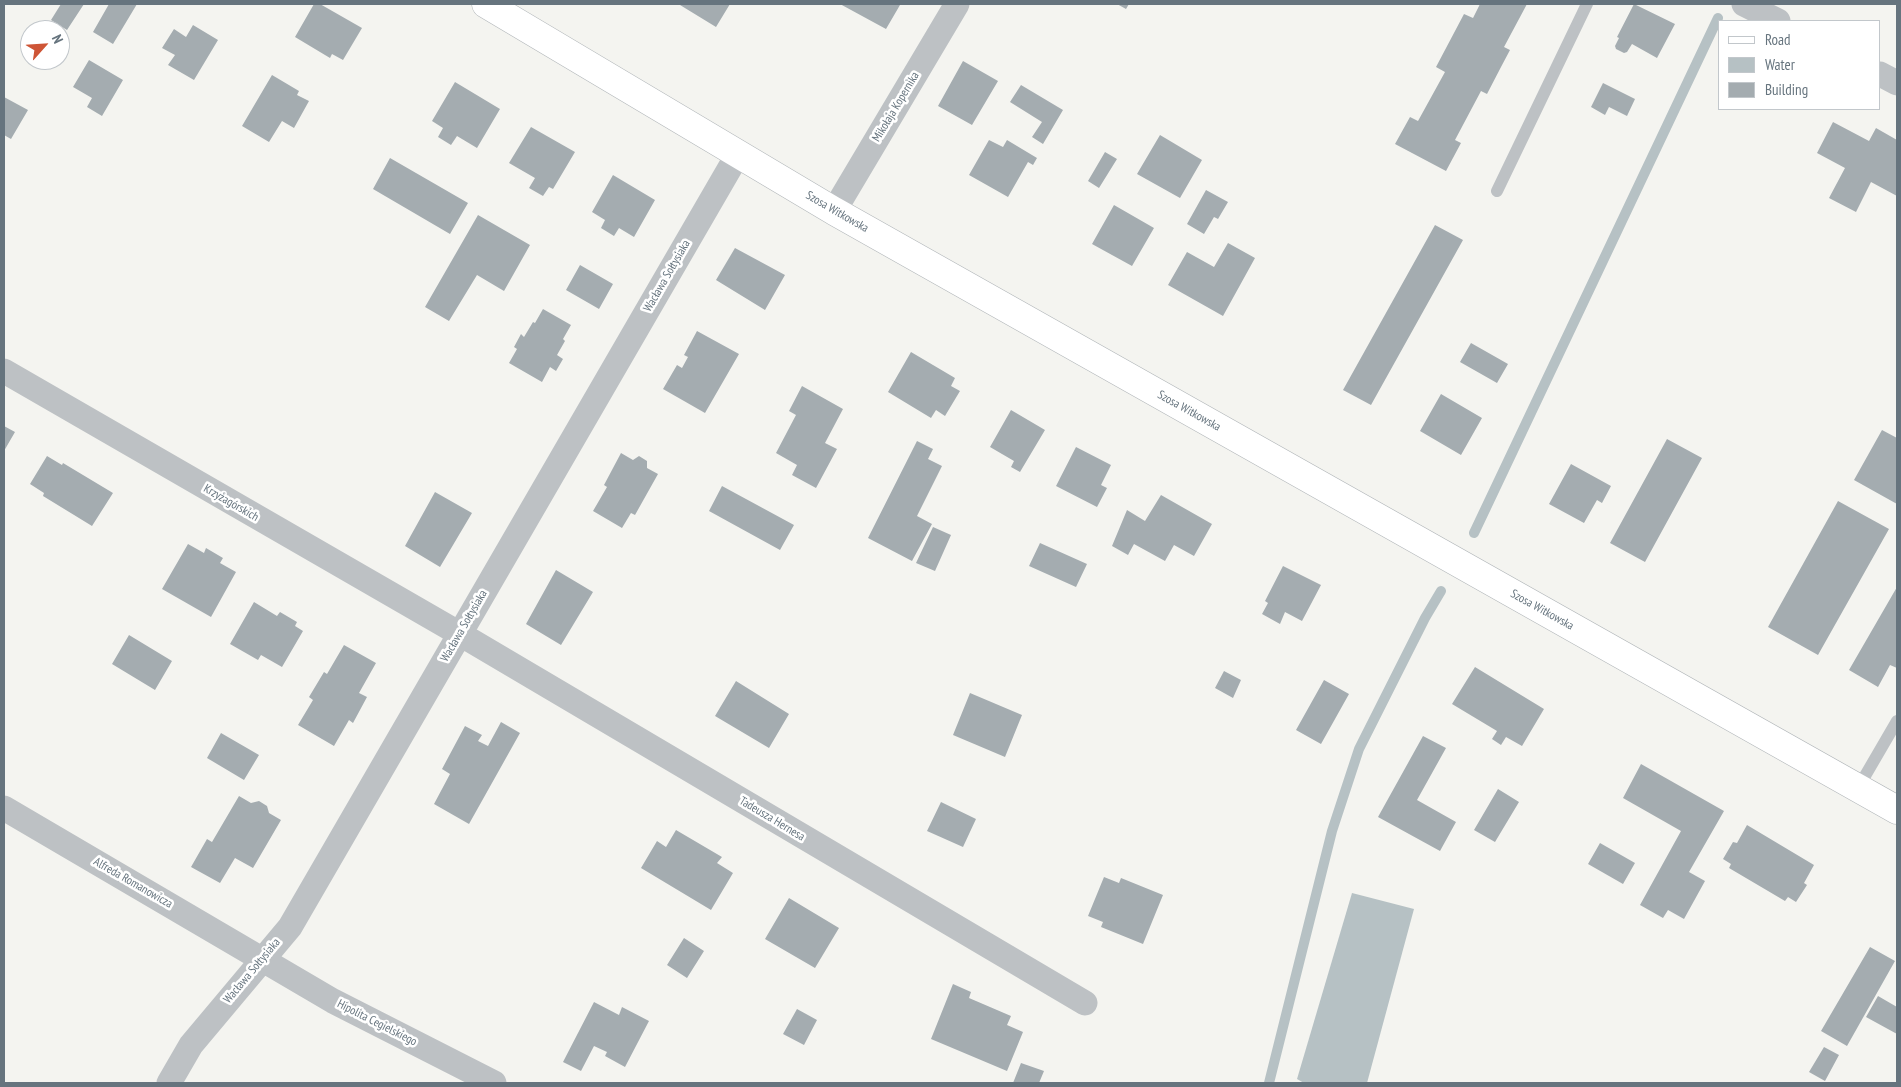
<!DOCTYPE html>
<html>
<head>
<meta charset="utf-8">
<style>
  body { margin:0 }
  #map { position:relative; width:1901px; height:1087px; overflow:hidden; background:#f4f4f0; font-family:"PT Sans Narrow",sans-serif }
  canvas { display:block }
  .frame { position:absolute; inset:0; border:5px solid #66747e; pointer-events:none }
  .legend { position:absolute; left:1718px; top:20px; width:162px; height:90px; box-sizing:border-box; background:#fff; border:1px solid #c2c7cb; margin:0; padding:6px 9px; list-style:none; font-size:15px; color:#66747e }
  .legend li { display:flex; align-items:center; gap:10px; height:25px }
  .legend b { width:25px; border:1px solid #c2c7cb }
  .north { position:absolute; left:20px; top:20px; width:50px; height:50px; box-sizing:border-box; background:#fff; border:1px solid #c2c7cb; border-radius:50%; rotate:64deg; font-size:14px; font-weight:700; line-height:20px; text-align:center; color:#66747e }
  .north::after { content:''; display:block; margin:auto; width:18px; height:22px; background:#ce5536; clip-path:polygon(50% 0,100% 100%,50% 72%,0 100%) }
</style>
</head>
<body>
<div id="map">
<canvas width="1901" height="1087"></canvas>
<div class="frame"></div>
<ul class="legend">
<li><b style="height:6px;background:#fff"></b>Road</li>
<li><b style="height:14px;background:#b6c1c4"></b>Water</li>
<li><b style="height:14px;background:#a4acb0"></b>Building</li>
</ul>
<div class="north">N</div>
</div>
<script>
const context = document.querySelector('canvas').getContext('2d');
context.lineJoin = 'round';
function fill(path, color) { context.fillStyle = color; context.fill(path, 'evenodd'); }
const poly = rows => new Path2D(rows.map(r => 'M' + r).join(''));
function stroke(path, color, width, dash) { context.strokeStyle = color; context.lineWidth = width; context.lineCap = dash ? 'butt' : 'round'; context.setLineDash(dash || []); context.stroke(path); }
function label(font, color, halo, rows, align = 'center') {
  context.font = font + ' "PT Sans Narrow",sans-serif'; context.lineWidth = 5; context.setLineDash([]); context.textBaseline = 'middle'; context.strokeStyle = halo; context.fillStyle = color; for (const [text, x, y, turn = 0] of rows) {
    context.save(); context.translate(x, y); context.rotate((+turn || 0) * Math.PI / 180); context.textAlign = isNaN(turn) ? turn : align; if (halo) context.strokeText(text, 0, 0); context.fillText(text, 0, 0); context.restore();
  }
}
const water = poly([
  [1352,893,1414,909,1367,1083,1304,1083,1297,1079]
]);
const stream = poly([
  [1474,533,1718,18],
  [1269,1083,1332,831,1359,749,1425,618,1441,591]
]);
const building = poly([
  [61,4,84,4,67,30,51,20],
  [109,4,137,4,113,44,93,32],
  [314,4,320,4,362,28,343,60,332,54,330,58,295,37],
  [680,4,730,4,716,27,680,5],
  [840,4,899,4,900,5,886,29],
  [1117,4,1129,4,1126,9],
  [1480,4,1527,4,1504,47,1510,50,1501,67,1487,94,1481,91,1455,140,1461,143,1446,171,1395,144,1410,117,1418,121,1445,72,1436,67,1464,14,1473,18],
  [1634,4,1675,24,1657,58,1632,44,1627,52,1624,53,1616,49,1615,46,1619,38,1617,37],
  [193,25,218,40,194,80,168,65,175,55,162,48,174,29,186,37],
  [89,60,123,80,102,116,87,107,92,98,73,87],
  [963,61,998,81,972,125,938,106],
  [272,75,299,91,297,95,309,101,294,128,282,121,269,142,242,126],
  [455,82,500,109,477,148,457,136,451,145,438,137,443,128,432,121],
  [1603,83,1635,99,1627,116,1609,107,1605,115,1591,107],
  [1021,85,1063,110,1043,144,1032,137,1042,122,1010,102],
  [4,97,28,110,11,139,4,135],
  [1833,122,1869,141,1876,128,1897,140,1897,196,1871,182,1856,212,1829,198,1845,168,1817,153],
  [531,127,575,152,553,189,549,187,543,196,529,188,535,178,509,163],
  [1160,135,1202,160,1180,198,1137,174],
  [989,140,1003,147,1007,140,1037,158,1033,165,1028,162,1008,197,969,175],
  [1105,152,1117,159,1099,188,1088,181],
  [390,158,468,203,450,234,373,189],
  [613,175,655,200,634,237,619,228,614,236,601,228,605,220,592,212],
  [1206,190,1228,202,1218,219,1214,217,1204,234,1187,224],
  [1114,205,1154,228,1132,266,1092,244],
  [478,215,530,245,504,291,477,275,449,321,425,307],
  [1435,225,1463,240,1371,405,1343,390],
  [1228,243,1255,258,1223,316,1168,285,1187,252,1214,267],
  [735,248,785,275,765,310,716,280],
  [580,265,613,284,599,309,566,290],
  [543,309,571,325,563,339,565,341,557,355,563,359,556,371,550,367,542,382,509,363,517,349,514,347,521,334,524,337,533,322,535,323],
  [697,331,739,354,705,413,663,389,677,365,682,368,688,357,684,355],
  [1471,343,1508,364,1497,383,1460,362],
  [911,352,955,378,951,386,960,391,945,416,936,410,931,418,888,392],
  [802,386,843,409,825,443,837,449,816,488,792,475,797,465,776,453,796,415,789,411],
  [1441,394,1482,418,1461,455,1420,431],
  [1011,410,1045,430,1020,472,1011,467,1014,461,990,447],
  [4,426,15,432,4,451],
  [1882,430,1897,438,1897,504,1854,480],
  [1667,439,1702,458,1645,562,1610,543],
  [917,441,933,449,928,459,942,466,917,516,932,524,912,561,868,538],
  [1076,447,1111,465,1101,485,1107,488,1097,507,1056,486],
  [621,453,633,460,639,456,647,461,647,468,658,474,635,515,631,513,622,528,593,511,607,487,604,485],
  [47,456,62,465,63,463,113,493,92,526,43,496,44,493,30,484],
  [1571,464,1611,486,1602,503,1597,500,1584,523,1549,504],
  [722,486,794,525,780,550,709,511],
  [435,492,472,513,440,567,405,546],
  [1161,495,1212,524,1194,556,1174,545,1165,561,1134,544,1128,555,1112,546,1127,510,1145,521],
  [1838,501,1889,529,1818,655,1768,627],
  [933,527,951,535,935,571,916,563],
  [1040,543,1087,564,1076,587,1029,566],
  [188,544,204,553,206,548,223,558,220,563,236,572,211,617,162,589],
  [1283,566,1321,585,1302,621,1285,612,1280,624,1262,614,1268,603,1265,601],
  [556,570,593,592,561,645,526,624],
  [1897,587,1897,668,1890,665,1878,687,1849,670],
  [254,602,277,616,280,612,297,622,295,626,303,631,282,667,261,655,258,660,230,644],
  [129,635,172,661,155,690,112,664],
  [344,645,376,663,359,693,367,697,353,723,349,720,334,746,298,725,313,700,309,697,324,672,327,674],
  [1475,667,1544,709,1522,746,1506,737,1501,745,1492,739,1497,731,1452,704],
  [1224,671,1241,680,1233,698,1215,688],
  [1324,680,1349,694,1321,744,1296,730],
  [736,681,789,714,769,748,715,716],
  [970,693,1022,715,1005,757,953,735],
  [501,722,520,733,469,824,434,804,450,774,442,769,465,726,482,735,478,741,488,746],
  [221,733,259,755,244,780,207,758],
  [1423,736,1446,748,1417,800,1456,822,1440,851,1378,817],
  [1641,764,1724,811,1689,872,1705,881,1684,919,1668,910,1663,918,1640,905,1681,831,1623,798],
  [1498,789,1519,802,1495,842,1474,830],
  [239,796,251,803,259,801,267,806,269,813,281,820,253,868,235,858,220,883,191,867,207,839,212,842],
  [941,802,976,819,963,847,927,831],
  [1747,825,1814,865,1804,883,1807,885,1796,902,1788,897,1785,901,1729,868,1731,864,1723,859,1733,842,1737,843],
  [676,830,722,857,717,863,733,873,711,910,641,868,657,841,666,847],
  [1600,843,1635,863,1623,884,1588,864],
  [1104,877,1119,883,1121,878,1163,895,1143,944,1101,927,1103,922,1088,916],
  [789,898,839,928,815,968,765,939],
  [684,938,704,951,687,978,667,965],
  [1870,947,1895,961,1847,1046,1821,1031],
  [953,984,971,992,969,998,1011,1016,1007,1025,1023,1032,1007,1071,931,1039],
  [1878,996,1897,1007,1897,1034,1866,1017],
  [594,1002,619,1015,622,1007,649,1021,625,1067,605,1056,607,1052,594,1046,581,1071,563,1062],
  [797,1009,817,1020,804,1045,783,1034],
  [1824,1047,1839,1055,1825,1081,1809,1072],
  [1021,1063,1044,1071,1039,1083,1013,1083]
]);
const lane = poly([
  [1497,191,1587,4],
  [1858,788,1897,721]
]);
const street = poly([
  [1744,4,1778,21],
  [1880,74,1897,83],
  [834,211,957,4],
  [4,371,460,634,1085,1003],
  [4,808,333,1001,494,1083],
  [169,1083,191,1045,290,927,738,154]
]);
const secondary = poly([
  [486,4,834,211,1897,810]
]);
const streetNames = [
  ["Mikołaja Kopernika",896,107,-59],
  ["Szosa Witkowska",837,212,30],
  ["Wacława Sołtysiaka",667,276,-60],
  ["Szosa Witkowska",1189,411,29],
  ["Krzyżagórskich",231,503,30],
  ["Szosa Witkowska",1542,610,29],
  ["Wacława Sołtysiaka",464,626,-60],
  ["Tadeusza Hernesa",772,819,31],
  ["Alfreda Romanowicza",133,883,30],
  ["Wacława Sołtysiaka",252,971,-50],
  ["Hipolita Cegielskiego",377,1023,27]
];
fill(water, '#b6c1c4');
stroke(stream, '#b6c1c4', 10);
fill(building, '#a4acb0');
stroke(secondary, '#b0b5b8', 29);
stroke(lane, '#bdc1c4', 12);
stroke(street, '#bdc1c4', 25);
stroke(secondary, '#fff', 28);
label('12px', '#66747e', '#fff', streetNames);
</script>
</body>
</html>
